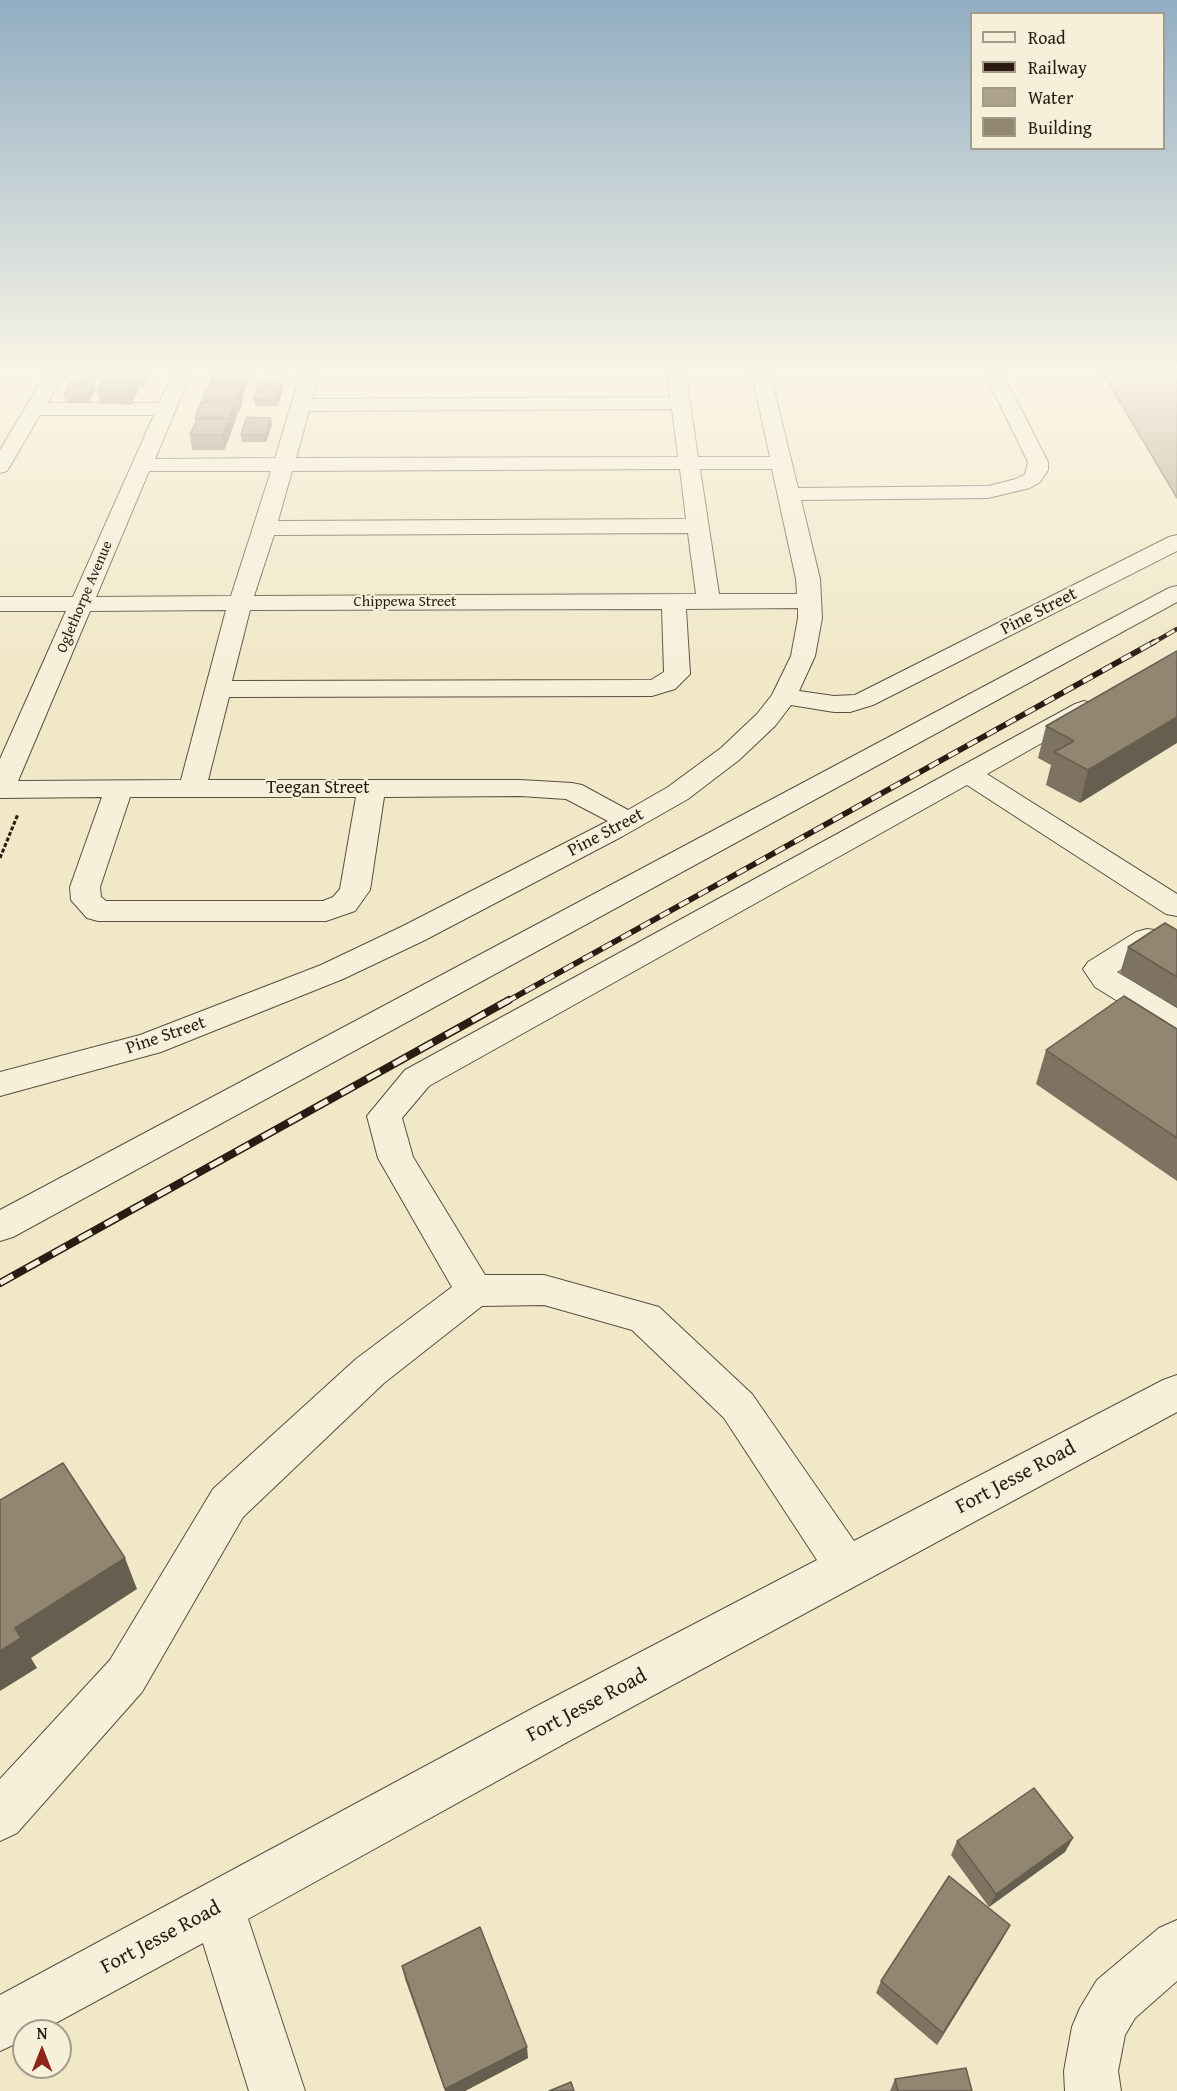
<!DOCTYPE html>
<html>
<head>
<meta charset="utf-8">
<style>
  body { margin:0 }
  #map { position:relative; width:1177px; height:2091px; overflow:hidden; background:#f1e8c8; font-family:"Gentium Book Plus",serif }
  canvas { display:block }
  .legend { position:absolute; left:970px; top:12px; width:195px; height:138px; box-sizing:border-box; background:#f6f0db; border:2px solid #a59b8b; margin:0; padding:8px 10px; list-style:none; font-size:18px; color:#2b1b13 }
  .legend li { display:flex; align-items:center; gap:12px; height:30px }
  .legend b { width:30px; border:2px solid #a59b8b }
  .north { position:absolute; left:12px; top:2019px; width:60px; height:60px; box-sizing:border-box; background:#f6f0db; border:2px solid #a59b8b; border-radius:50%; rotate:0deg; font-size:16px; font-weight:700; line-height:24px; text-align:center; color:#2b1b13 }
  .north::after { content:''; display:block; margin:auto; width:21px; height:27px; background:#8f2418; clip-path:polygon(50% 0,100% 100%,50% 72%,0 100%) }
</style>
</head>
<body>
<div id="map">
<canvas width="1177" height="2091"></canvas>
<ul class="legend">
<li><b style="height:8px;background:#f6f0db"></b>Road</li>
<li><b style="height:8px;background:#2b1b13"></b>Railway</li>
<li><b style="height:16px;background:#aea28a"></b>Water</li>
<li><b style="height:16px;background:#928671"></b>Building</li>
</ul>
<div class="north">N</div>
</div>
<script>
const context = document.querySelector('canvas').getContext('2d');
context.lineJoin = 'round';
function fill(path, color) { context.fillStyle = color; context.fill(path, 'evenodd'); }
const poly = rows => new Path2D(rows.map(r => 'M' + r).join(''));
function stroke(path, color, width, dash) { context.strokeStyle = color; context.lineWidth = width; context.lineCap = dash ? 'butt' : 'round'; context.setLineDash(dash || []); context.stroke(path); }
function label(font, color, halo, rows, align = 'center') {
  context.font = font + ' "Gentium Book Plus",serif'; context.lineWidth = 4.5; context.setLineDash([]); context.textBaseline = 'middle'; context.strokeStyle = halo; context.fillStyle = color; for (const [text, x, y, turn = 0] of rows) {
    context.save(); context.translate(x, y); context.rotate((+turn || 0) * Math.PI / 180); context.textAlign = isNaN(turn) ? turn : align; if (halo) context.strokeText(text, 0, 0); context.fillText(text, 0, 0); context.restore();
  }
}
const water = poly([
  [1101,370,1177,370,1177,498,1101,370]
]);
const path = poly([
  [0,858,18,814]
]);
const minor = poly([
  [48,370,66,370,47,403,159,403,174,370,192,370,155,459,275,458,302,370,320,370,312,399,670,397,667,370,685,370,698,457,770,457,751,370,769,370,798,488,988,486,1016,479,1025,474,1028,462,983,370,1001,370,1048,462,1048,470,1040,482,1030,488,988,498,801,500,820,579,822,618,815,656,799,691,834,696,855,695,1169,537,1177,535,1177,551,873,705,850,712,834,712,791,705,775,726,739,760,688,799,623,836,425,940,343,979,161,1052,0,1096,0,1072,140,1035,321,965,403,926,608,821,566,799,520,796,384,797,370,890,355,911,326,921,98,921,87,918,71,900,70,887,102,797,0,798,0,759,66,611,0,611,0,597,73,597,154,415,40,415,7,471,0,473,0,450,48,370],
  [672,409,678,457,296,458,309,411,672,409],
  [680,469,686,519,278,521,292,471,680,469],
  [700,469,772,469,796,579,797,594,719,594,700,469],
  [149,471,271,471,231,596,96,597,149,471],
  [688,533,696,594,254,596,274,535,688,533],
  [798,608,798,618,791,656,772,695,757,714,721,748,668,787,628,810,582,785,572,783,520,780,208,780,229,697,652,696,675,689,690,674,686,609,798,608],
  [662,609,664,672,651,680,232,681,250,610,662,609],
  [226,610,181,780,18,781,90,611,226,610],
  [130,797,356,797,340,889,333,897,323,901,106,901,101,897,100,887,130,797],
  [1177,586,1177,602,13,1237,0,1241,0,1210,1169,588,1177,586],
  [1084,701,1093,704,1097,709,1093,714,987,774,1177,894,1177,916,1166,914,967,785,429,1086,402,1118,413,1157,485,1275,544,1275,659,1307,752,1394,854,1541,1163,1380,1177,1375,1177,1412,571,1740,248,1919,305,2091,249,2091,203,1943,41,2031,24,2031,24,2040,0,2051,0,1995,537,1706,817,1560,724,1418,632,1330,544,1305,482,1306,384,1383,243,1517,142,1692,17,1833,0,1841,0,1779,110,1660,213,1489,356,1359,452,1287,378,1158,367,1116,405,1070,1075,704,1084,701],
  [1147,929,1177,933,1177,956,1153,949,1117,972,1177,1008,1177,1034,1166,1031,1095,987,1083,969,1088,962,1136,932,1147,929],
  [1177,1920,1177,1981,1135,2018,1125,2035,1118,2071,1121,2091,1065,2091,1064,2071,1072,2027,1080,2008,1097,1980,1159,1928,1177,1920]
]);
const railFar2 = poly([
  [1151,644,1177,629]
]);
const railFar1 = poly([
  [506,1002,1154,642]
]);
const rail = poly([
  [0,1283,509,1000]
]);
const wall = poly([
  [79,370,106,370,101,380,79,381,77,374],
  [110,370,155,370,150,370,150,373,143,387,138,387,139,389,131,405,100,404,97,390,109,375,108,372],
  [215,370,250,370,247,379,247,383,243,395,243,400,239,412,236,413,237,416,224,450,192,450,190,435,196,421,195,418,203,402,202,398,210,386,210,383],
  [266,370,289,370,287,375,267,375],
  [282,383,283,390,278,406,255,406,254,399],
  [96,389,89,402,66,402,64,395],
  [272,425,266,442,242,442,241,435],
  [1177,651,1080,803,1046,785,1051,765,1038,758,1046,726],
  [1177,930,1177,1008,1120,973,1128,947],
  [1177,1029,1177,1181,1036,1084,1046,1050],
  [1073,1838,1065,1852,989,1907,951,1855,957,1841],
  [1003,1938,937,2045,876,1993,881,1981],
  [402,1966,528,2058,465,2091,445,2091,405,1979],
  [895,2079,972,2091,890,2091]
]);
const shadedWall = poly([
  [101,370,106,370,101,380,99,373],
  [142,370,150,370,150,373,143,387,140,372],
  [245,370,250,370,247,379],
  [245,370,247,383,243,395,243,400,239,412,237,398,240,388,240,383],
  [136,375,139,389,131,405,128,390],
  [94,382,96,389,89,402,88,394],
  [282,383,283,390,278,406,277,399],
  [235,402,237,416,231,432,229,418],
  [271,418,272,425,266,442,265,435],
  [229,419,231,434,224,450,222,435],
  [1177,717,1177,743,1080,803,1088,770],
  [125,1558,137,1589,31,1658,37,1668,0,1691,0,1651,15,1628],
  [1073,1838,1065,1852,989,1907,996,1894],
  [1010,1925,1003,1938,937,2045,943,2033],
  [527,2047,528,2058,465,2091,446,2091,445,2089]
]);
const building = poly([
  [79,370,101,370,99,373,77,374,79,370],
  [110,370,142,370,140,372,108,372,110,370],
  [215,370,245,370,240,383,210,383,215,370],
  [105,375,136,375,128,390,97,390,105,375],
  [71,382,94,382,88,394,64,395,71,382],
  [259,383,282,383,277,399,254,399,259,383],
  [207,386,241,386,237,398,202,398,207,386],
  [201,402,235,402,229,418,195,418,201,402],
  [247,417,271,418,265,435,241,435,247,417],
  [197,419,229,419,222,435,190,435,197,419],
  [1177,651,1177,717,1088,770,1054,752,1074,741,1046,726,1177,651],
  [1165,923,1177,930,1177,977,1128,947,1165,923],
  [1124,996,1177,1029,1177,1138,1046,1050,1124,996],
  [63,1463,125,1558,15,1628,21,1638,0,1651,0,1500,63,1463],
  [1034,1788,1073,1838,996,1894,957,1841,1034,1788],
  [949,1876,1010,1925,943,2033,881,1981,949,1876],
  [480,1927,527,2047,445,2089,402,1966,480,1927],
  [966,2068,972,2091,898,2091,895,2079,966,2068],
  [571,2082,574,2091,549,2091,571,2082]
]);
const farStreetnames = [
  ["Oglethorpe Avenue",85,597,-67],
  ["Chippewa Street",405,602]
];
const streetNames = [
  ["Pine Street",1039,612,-27],
  ["Teegan Street",318,788],
  ["Pine Street",606,833,-28],
  ["Pine Street",166,1036,-19]
];
const nearStreetnames = [
  ["Fort Jesse Road",1016,1478,-28],
  ["Fort Jesse Road",587,1706,-28],
  ["Fort Jesse Road",161,1938,-28]
];
fill(water, '#aea28a');
stroke(water, '#7a6c5a', 1.5);
stroke(minor, '#5c4e40', 2);
stroke(path, '#2b1b13', 3, [4, 2]);
fill(minor, '#f6f0db');
stroke(railFar2, '#2b1b13', 4.5);
stroke(railFar1, '#2b1b13', 6);
stroke(rail, '#2b1b13', 8);
stroke(railFar2, '#f6f0db', 3, [9]);
stroke(railFar1, '#f6f0db', 4, [11]);
stroke(rail, '#f6f0db', 5, [15]);
fill(wall, '#7e7361');
fill(shadedWall, '#665e4f');
fill(building, '#928671');
stroke(building, '#665e4f', 1.5);
const sky = context.createLinearGradient(0, 0, 0, 663);
sky.addColorStop(0, '#91adc2');
sky.addColorStop(0.56, '#f9f5e6');
sky.addColorStop(1, '#f9f5e600');
context.fillStyle = sky;
context.fillRect(0, 0, 1177, 663);
label('15px', '#2b1b13', '#f6f0db', farStreetnames);
label('18px', '#2b1b13', '#f6f0db', streetNames);
label('21px', '#2b1b13', '#f6f0db', nearStreetnames);
</script>
</body>
</html>
